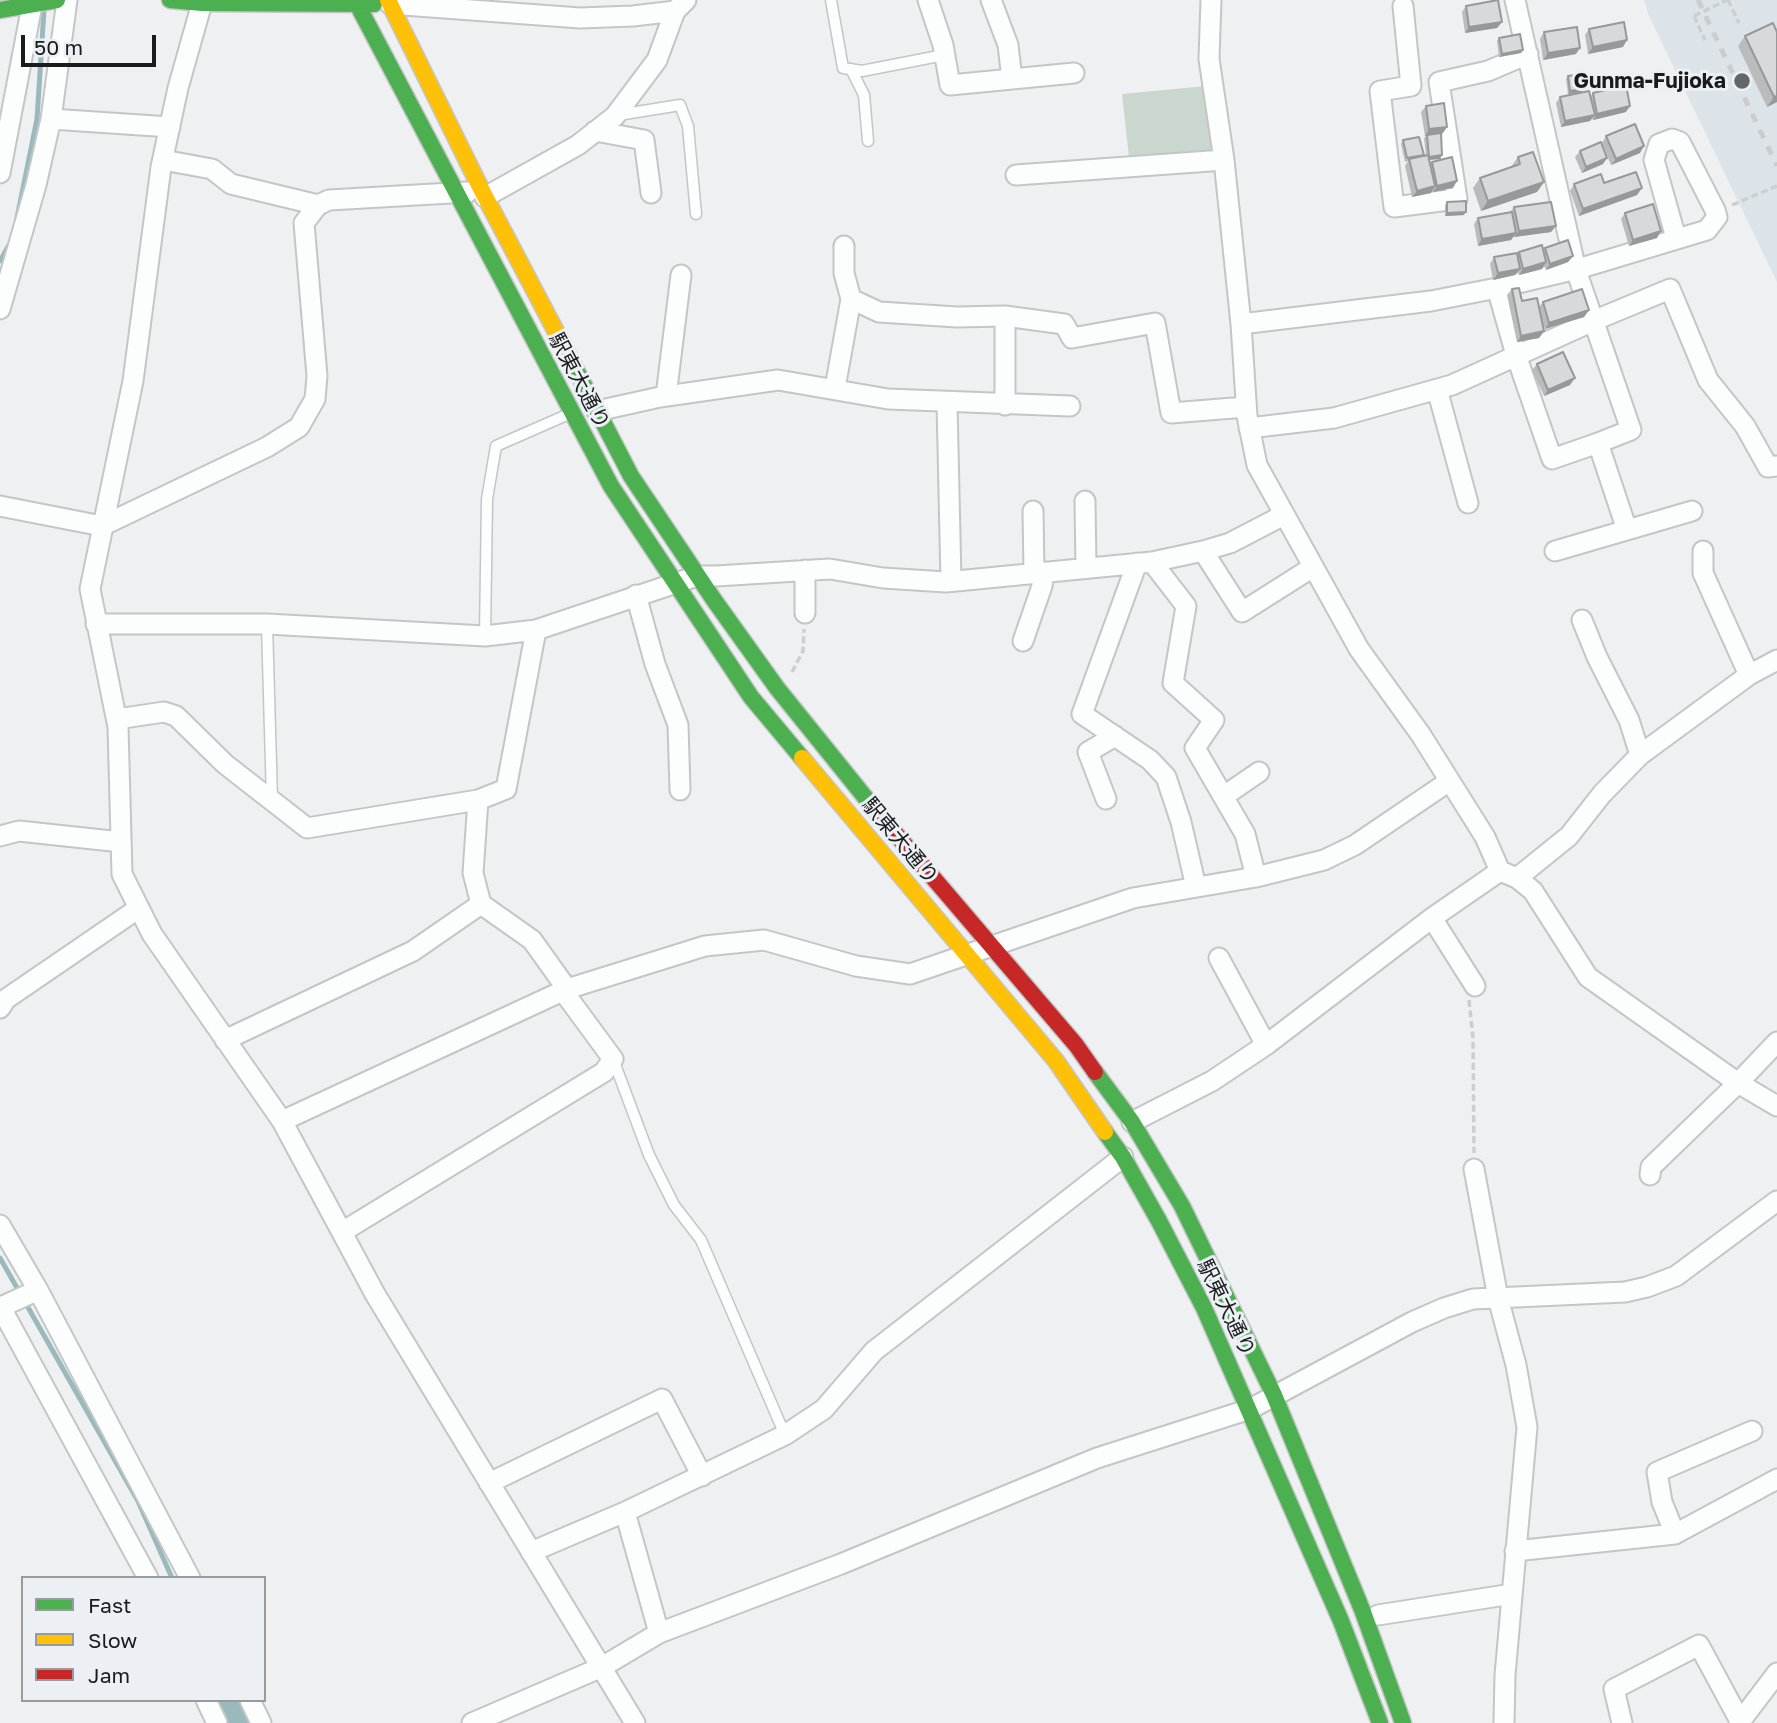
<!DOCTYPE html>
<html>
<head>
<meta charset="utf-8">
<style>
  body { margin:0 }
  #map { position:relative; width:1777px; height:1723px; overflow:hidden; background:#eef0f2; font-family:"Golos Text",sans-serif }
  canvas { display:block }
  .legend { position:absolute; left:21px; top:1576px; width:245px; height:126px; box-sizing:border-box; background:#ecf0f4; border:2px solid #989b9e; margin:0; padding:9px 12px; list-style:none; font-size:21px; color:#1a1b1d }
  .legend li { display:flex; align-items:center; gap:14px; height:35px }
  .legend b { width:35px; border:2px solid #989b9e }
  .scale { position:absolute; left:21px; top:35px; width:135px; height:32px; box-sizing:border-box; border:4px solid #1a1b1d; border-top:0; padding-left:9px; font-size:21px; line-height:24px; white-space:nowrap; color:#1a1b1d; -webkit-text-stroke:5px #ecf0f4; paint-order:stroke }
</style>
</head>
<body>
<div id="map">
<canvas width="1777" height="1723"></canvas>
<ul class="legend">
<li><b style="height:9px;background:#4caf50"></b>Fast</li>
<li><b style="height:9px;background:#ffc107"></b>Slow</li>
<li><b style="height:9px;background:#c62828"></b>Jam</li>
</ul>
<div class="scale">50 m</div>
</div>
<script>
const context = document.querySelector('canvas').getContext('2d');
context.lineJoin = 'round';
function fill(path, color) { context.fillStyle = color; context.fill(path, 'evenodd'); }
const poly = rows => new Path2D(rows.map(r => 'M' + r).join(''));
function stroke(path, color, width, dash) { context.strokeStyle = color; context.lineWidth = width; context.lineCap = dash ? 'butt' : 'round'; context.setLineDash(dash || []); context.stroke(path); }
function label(font, color, halo, rows, align = 'center') {
  context.font = font + ' "Golos Text","Noto Sans JP",sans-serif'; context.lineWidth = 6; context.setLineDash([]); context.textBaseline = 'middle'; context.strokeStyle = halo; context.fillStyle = color; for (const [text, x, y, turn = 0] of rows) {
    context.save(); context.translate(x, y); context.rotate((+turn || 0) * Math.PI / 180); context.textAlign = isNaN(turn) ? turn : align; if (halo) context.strokeText(text, 0, 0); context.fillText(text, 0, 0); context.restore();
  }
}
const built = poly([
  [1644,0,1777,0,1777,282,1649,16]
]);
const green = poly([
  [1206,86,1214,147,1209,153,1129,158,1122,94]
]);
const stream = poly([
  [17,218,37,119,44,10],
  [0,261,9,245],
  [0,1258,138,1501,172,1578]
]);
const river = poly([
  [230,1700,242,1723]
]);
const path = poly([
  [1728,0,1739,23],
  [1694,16,1705,40],
  [1732,205,1777,186],
  [792,672,803,651,804,629],
  [1469,1000,1473,1038,1474,1153]
]);
const lane = poly([
  [831,0,843,68,862,71,944,55],
  [851,69,864,95,868,141],
  [618,115,680,105,688,126,696,214],
  [267,624,272,800],
  [485,636,487,499,496,446,569,414],
  [613,1059,649,1155,674,1205,701,1240,785,1435]
]);
const street = poly([
  [928,0,943,45,950,85,1074,73],
  [991,0,1008,45,1012,79],
  [1211,0,1209,59,1224,160,1241,324,1247,416,1257,465,1359,649,1421,735,1485,837,1500,871,1517,878,1533,891,1588,977,1738,1083,1777,1106],
  [1515,0,1576,270,1631,430,1598,443,1627,530,1692,511],
  [202,3,178,88,161,167,133,381,90,589,118,727,122,874,152,934,282,1121,375,1294,635,1723],
  [390,4,580,18,633,16,675,11,686,0],
  [1403,6,1411,86,1380,91,1394,207,1457,199,1439,82,1488,71,1528,54],
  [51,119,170,127],
  [595,131,644,140,651,193],
  [163,160,212,169,231,184,318,205],
  [0,173,33,0],
  [1016,175,1224,160],
  [485,197,578,145,615,116,657,60,675,11],
  [844,246,844,273,851,299,879,312,957,317,1005,316,1064,324,1072,338,1155,323,1171,413,1246,407],
  [1497,288,1516,355,1552,459,1598,443],
  [0,309,36,185,51,119,67,0],
  [1005,316,1005,405],
  [1241,324,1431,301,1497,288,1581,268,1707,230,1717,217,1715,210,1680,142,1672,139,1659,144,1654,160,1676,238],
  [835,388,851,299],
  [1437,389,1468,503],
  [666,396,681,275],
  [947,403,951,581],
  [597,411,660,397,778,380,888,399,1070,406],
  [1249,428,1334,418,1452,385,1593,321,1670,289,1708,380,1745,426,1768,467,1777,466],
  [1085,501,1086,568],
  [0,506,102,526,267,447,299,427,315,399,317,376,304,223,318,205,329,200,468,192],
  [1033,511,1034,573],
  [1203,551,1242,612,1313,567],
  [1555,551,1627,530],
  [1703,551,1703,573,1749,675],
  [1152,562,1186,606,1173,683,1214,720,1195,748,1245,834,1256,877],
  [1137,563,1082,714,1150,760,1166,777,1181,822,1196,887],
  [805,570,805,613],
  [636,595,655,664,678,725,680,790],
  [1582,620,1597,657,1629,720,1640,755],
  [96,624,267,624,485,636,536,630,697,576,716,576,830,569,883,578,946,582,1152,562,1203,551,1230,543,1284,515],
  [536,630,506,789,478,800,473,873,481,904,532,940,567,989],
  [1023,641,1042,586,1044,572],
  [117,719,164,712,176,716,225,764,307,828,478,800],
  [1224,796,1259,772],
  [1106,799,1088,752,1115,736],
  [0,836,19,831,121,842],
  [1517,878,1569,836,1602,794,1640,755,1749,675,1777,660],
  [1432,918,1475,986],
  [1219,958,1266,1045],
  [0,1008,6,999,139,908],
  [225,1040,413,951,481,904],
  [282,1121,567,989,705,946,764,940,856,966,910,974,1133,898,1256,877,1324,860,1355,845,1448,782],
  [1132,1122,1212,1081,1266,1045,1432,918,1500,871],
  [1474,1169,1498,1298,1516,1365,1527,1427,1505,1675,1504,1723],
  [1650,1175,1651,1167,1738,1083,1777,1042],
  [0,1225,38,1290,190,1578],
  [342,1232,604,1072,613,1059,563,991],
  [0,1306,148,1578],
  [1,1307,38,1290],
  [1752,1431,1657,1472,1662,1502,1675,1534,1777,1479],
  [489,1483,662,1399,702,1476],
  [625,1512,659,1633],
  [1515,1551,1675,1534],
  [531,1552,625,1512,785,1435,824,1409,874,1351,1123,1157],
  [1378,1615,1512,1594],
  [206,1700,217,1723],
  [250,1700,261,1723],
  [472,1723,602,1667,659,1633,841,1564,1097,1458,1250,1409,1412,1322,1444,1308,1473,1299,1625,1292,1647,1287,1676,1276,1777,1201],
  [1622,1723,1614,1689,1699,1645,1740,1721],
  [1739,1723,1777,1673]
]);
const fast = poly([
  [170,0,202,3,374,4],
  [355,0,611,486,751,697,802,758],
  [0,10,57,0],
  [573,364,631,476,714,600,777,688,877,812],
  [1095,1072,1132,1122,1182,1206,1274,1395,1363,1612,1403,1723],
  [1105,1132,1123,1157,1159,1221,1204,1308,1341,1621,1380,1723]
]);
const slow = poly([
  [388,0,479,185,573,364],
  [802,758,1056,1061,1105,1132]
]);
const jam = poly([
  [877,812,1076,1045,1095,1072]
]);
const rail = poly([
  [1698,0,1777,166]
]);
const pathBridge = poly([
  [1694,16,1727,0]
]);
const wall = poly([
  [1466,6,1502,22,1497,28,1465,33,1462,12],
  [1589,29,1623,47,1588,54,1585,35],
  [1544,32,1576,54,1543,60,1540,39],
  [1777,32,1777,102,1767,107,1738,46,1745,36],
  [1499,38,1521,53,1499,57,1497,41],
  [1568,76,1582,92,1591,96,1593,93,1626,112,1593,120,1592,118,1590,121,1561,127,1556,103,1560,97,1581,93,1568,94,1566,79],
  [1426,106,1443,133,1441,134,1440,159,1429,160,1430,165,1432,162,1453,188,1433,192,1432,190,1431,193,1412,197,1405,166,1408,161,1405,162,1401,144,1403,140,1424,155,1423,156,1426,155,1424,138,1426,136,1425,136,1421,112],
  [1606,136,1640,153,1611,165,1602,143],
  [1580,151,1603,164,1582,173,1575,157],
  [1518,157,1544,182,1537,192,1481,211,1473,188,1480,178,1511,167],
  [1604,183,1637,195,1579,216,1570,191,1574,184],
  [1447,202,1464,215,1445,216,1445,205],
  [1514,207,1551,232,1514,237,1514,236,1511,240,1478,246,1474,224,1478,218,1510,212],
  [1625,213,1657,238,1629,246,1621,219],
  [1545,248,1573,256,1568,262,1546,270,1544,266,1542,269,1519,275,1518,272,1515,275,1493,280,1490,264,1494,257,1517,254,1519,252,1543,250],
  [1512,289,1522,301,1539,307,1543,302,1589,310,1584,317,1545,329,1541,318,1544,331,1539,338,1517,342,1507,295],
  [1537,364,1570,385,1544,396,1532,370]
]);
const shadedWall = poly([
  [1502,22,1497,28,1465,33,1469,27],
  [1627,40,1623,47,1588,54,1593,47],
  [1580,48,1576,54,1543,60,1548,53],
  [1523,50,1521,53,1499,57,1502,54],
  [1584,89,1582,92,1568,94,1570,91],
  [1777,96,1777,102,1767,107,1774,97],
  [1630,106,1626,112,1593,120,1597,114],
  [1595,115,1590,121,1561,127,1565,121],
  [1447,127,1443,133,1425,136,1429,129],
  [1644,146,1640,153,1611,165,1616,159],
  [1442,155,1440,159,1426,160,1429,157],
  [1607,158,1603,164,1582,173,1586,167],
  [1457,181,1453,188,1433,192,1437,186],
  [1544,182,1537,192,1481,211,1488,201],
  [1435,186,1431,193,1412,197,1417,191],
  [1642,188,1637,195,1579,216,1583,209],
  [1466,212,1464,215,1445,216,1447,213],
  [1556,226,1551,232,1514,237,1519,231],
  [1661,231,1657,238,1629,246,1633,240],
  [1516,233,1511,240,1478,246,1482,239],
  [1573,256,1568,262,1546,270,1550,264],
  [1546,262,1542,269,1519,275,1523,269],
  [1520,269,1515,275,1493,280,1498,273],
  [1589,310,1584,317,1545,329,1549,323],
  [1544,331,1539,338,1517,342,1521,336],
  [1575,378,1570,385,1544,396,1548,390]
]);
const building = poly([
  [1498,0,1502,22,1469,27,1466,6,1498,0],
  [1624,22,1627,40,1593,47,1589,29,1624,22],
  [1773,23,1777,32,1777,96,1774,97,1745,36,1773,23],
  [1577,27,1580,48,1548,53,1544,32,1577,27],
  [1520,34,1523,50,1502,54,1499,38,1520,34],
  [1582,74,1584,89,1570,91,1568,76,1582,74],
  [1626,85,1630,106,1597,114,1593,93,1626,85],
  [1589,91,1595,115,1565,121,1560,97,1589,91],
  [1444,103,1447,127,1429,129,1426,106,1444,103],
  [1635,124,1644,146,1616,159,1606,136,1635,124],
  [1441,133,1442,155,1429,157,1427,135,1441,133],
  [1419,137,1424,155,1407,158,1403,140,1419,137],
  [1601,142,1607,158,1586,167,1580,151,1601,142],
  [1533,152,1544,182,1488,201,1480,178,1520,164,1518,157,1533,152],
  [1428,155,1435,186,1417,191,1409,159,1428,155],
  [1452,157,1457,181,1437,186,1432,162,1452,157],
  [1636,172,1642,188,1583,209,1574,184,1601,174,1604,183,1636,172],
  [1466,201,1466,212,1447,213,1447,202,1466,201],
  [1551,202,1556,226,1519,231,1514,207,1551,202],
  [1653,204,1661,231,1633,240,1625,213,1653,204],
  [1512,212,1516,233,1482,239,1478,218,1512,212],
  [1568,240,1573,256,1550,264,1545,248,1568,240],
  [1542,245,1546,262,1523,269,1519,252,1542,245],
  [1517,253,1520,269,1498,273,1494,257,1517,253],
  [1519,288,1522,301,1537,298,1544,331,1521,336,1512,289,1519,288],
  [1582,289,1589,310,1549,323,1543,302,1582,289],
  [1563,352,1575,378,1548,390,1537,364,1563,352]
]);
const markers = [
  [1742,81,9,"#646668"]
];
const poiNames = [
  ["Gunma-Fujioka",1726,81]
];
const streetNames = [
  ["駅東大通り",579,381,62],
  ["駅東大通り",900,841,50],
  ["駅東大通り",1226,1308,64]
];
fill(built, '#dde4e9');
fill(green, '#cad7ce');
stroke(stream, '#9ab9bc', 5);
stroke(river, '#9ab9bc', 32);
stroke(lane, '#c4c5c7', 13);
stroke(street, '#c4c5c7', 23);
stroke(fast, '#c4c5c7', 19);
stroke(slow, '#c4c5c7', 19);
stroke(jam, '#c4c5c7', 19);
stroke(path, '#cdcece', 3.5, [7, 3.5]);
stroke(lane, '#fcfdfd', 10);
stroke(street, '#fcfdfd', 19);
stroke(fast, '#4caf50', 16);
stroke(slow, '#ffc107', 16);
stroke(jam, '#c62828', 16);
stroke(rail, '#cccccd', 5, [9, 9]);
stroke(pathBridge, '#cdcece', 3.5, [7, 3.5]);
fill(wall, '#babbbb');
fill(shadedWall, '#979899');
fill(building, '#d8d9da');
stroke(building, '#979899', 2);
for (const [x, y, r, color] of markers) { const dot = new Path2D(); dot.arc(x, y, r, 0, 2 * Math.PI); context.fillStyle = color; context.fill(dot); stroke(dot, '#ecf0f4', 2.5); }
label('bold 21px', '#1a1b1d', '#ecf0f4', poiNames, 'right');
label('21px', '#1a1b1d', '#ecf0f4', streetNames);
</script>
</body>
</html>
